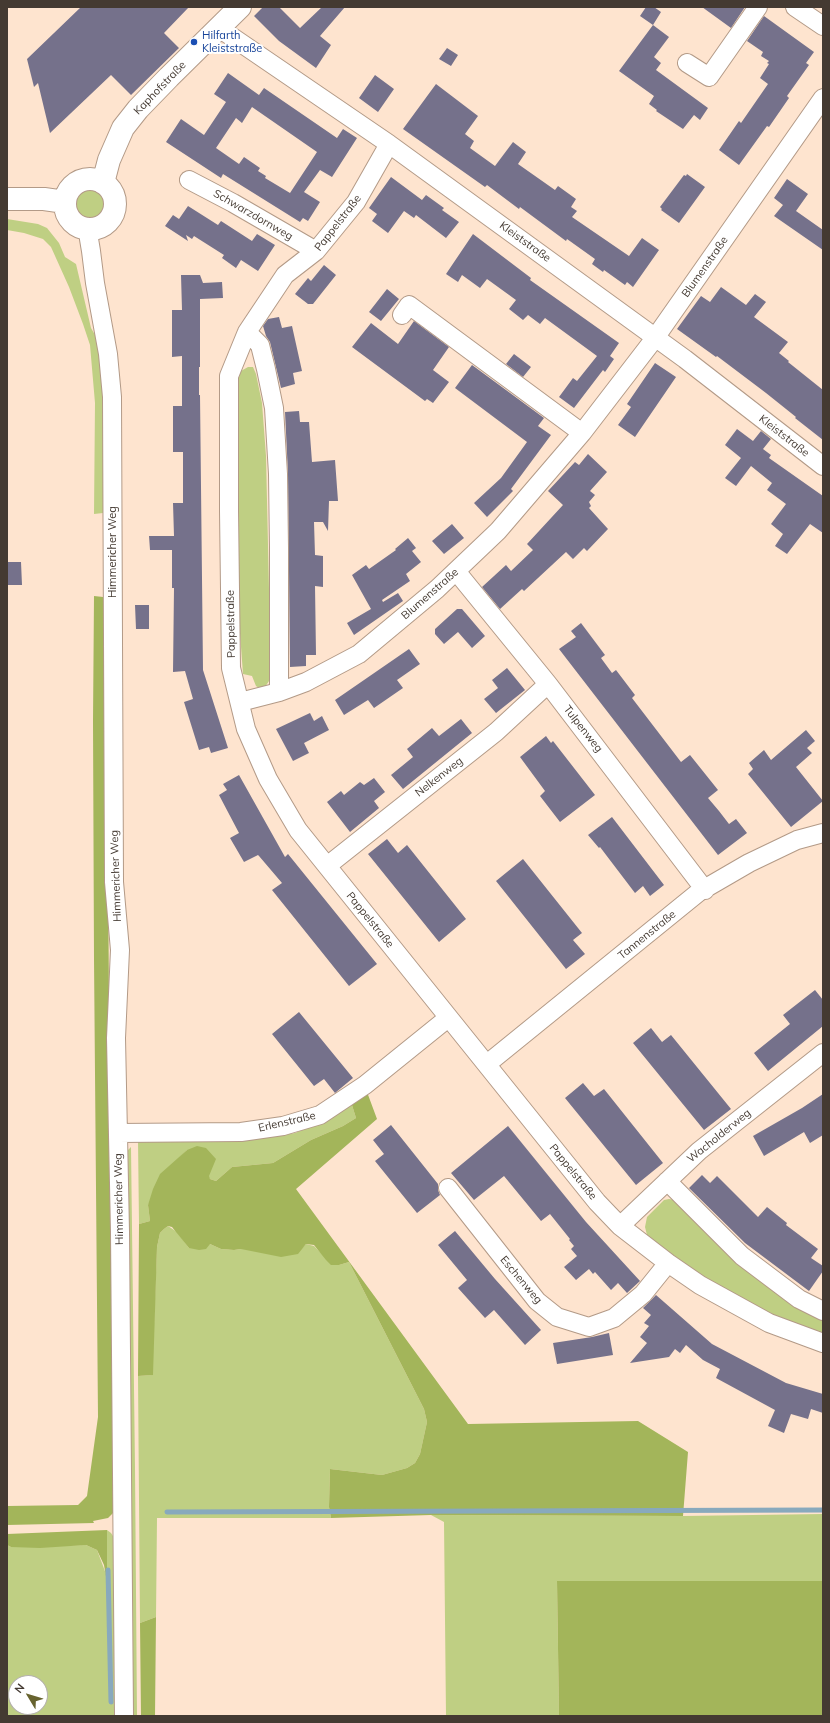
<!DOCTYPE html>
<html>
<head>
<meta charset="utf-8">
<style>
  body { margin:0 }
  #map { position:relative; width:830px; height:1723px; overflow:hidden; background:#fee4cf; font-family:Mulish,sans-serif }
  canvas { display:block }
  .frame { position:absolute; inset:0; border:8px solid #443a32; pointer-events:none }
  .north { position:absolute; left:8px; top:1675px; width:40px; height:40px; box-sizing:border-box; background:#fff; border:1px solid #b4b0ad; border-radius:50%; rotate:308deg; font-size:11px; font-weight:700; line-height:16px; text-align:center; color:#443a32 }
  .north::after { content:''; display:block; margin:auto; width:14px; height:18px; background:#67632f; clip-path:polygon(50% 0,100% 100%,50% 72%,0 100%) }
</style>
</head>
<body>
<div id="map">
<canvas width="830" height="1723"></canvas>
<div class="frame"></div>
<div class="north">N</div>
</div>
<script>
const context = document.querySelector('canvas').getContext('2d');
context.lineJoin = 'round';
function fill(path, color) { context.fillStyle = color; context.fill(path, 'evenodd'); }
const poly = rows => new Path2D(rows.map(r => 'M' + r).join(''));
function stroke(path, color, width, dash) { context.strokeStyle = color; context.lineWidth = width; context.lineCap = dash ? 'butt' : 'round'; context.setLineDash(dash || []); context.stroke(path); }
function label(font, color, halo, rows, align = 'center') {
  context.font = font + ' Mulish,sans-serif'; context.lineWidth = 4; context.setLineDash([]); context.textBaseline = 'middle'; context.strokeStyle = halo; context.fillStyle = color; for (const [text, x, y, turn = 0] of rows) {
    context.save(); context.translate(x, y); context.rotate((+turn || 0) * Math.PI / 180); context.textAlign = isNaN(turn) ? turn : align; if (halo) context.strokeText(text, 0, 0); context.fillText(text, 0, 0); context.restore();
  }
}
const green = poly([
  '74 204a15 15 0 1 1 30 0a15 15 0 1 1-30 0Z',
  [7,219,38,224,47,228,59,243,65,257,76,264,91,328,98,340,104,390,103,513,94,514,95,403,90,345,83,324,69,287,51,247,43,239,24,233,7,230],
  [248,367,253,367,256,374,262,403,266,456,271,678,265,687,259,688,256,686,252,676,243,674,238,606,237,383,241,371],
  [352,1105,356,1118,343,1126,311,1140,273,1163,232,1167,216,1181,210,1179,187,1150,177,1160,148,1205,150,1221,139,1224,138,1140,266,1138,295,1133,331,1118],
  [131,1147,135,1468,137,1716,132,1716,128,1150],
  [669,1199,675,1200,823,1319,823,1336,780,1320,698,1276,647,1235,645,1227,647,1217,664,1200],
  [168,1226,177,1232,189,1248,210,1244,221,1249,234,1250,241,1249,301,1249,306,1244,314,1246,320,1252,339,1265,349,1262,424,1409,427,1422,420,1454,415,1463,407,1468,382,1475,330,1469,329,1507,331,1518,157,1518,156,1617,140,1623,138,1376,152,1375,157,1247,160,1233,164,1229],
  [823,1514,823,1581,557,1581,559,1716,446,1716,444,1522,431,1515,683,1516],
  [107,1530,111,1533,115,1539,116,1716,7,1716,7,1545,11,1547,86,1545,97,1550,106,1574],
  [16,1683,40,1683,40,1707,16,1707]
]);
const forest = poly([
  [94,596,103,597,107,745,113,1513,108,1518,93,1521,94,1523,7,1525,7,1506,78,1505,87,1496,98,1417,94,959,93,721],
  [367,1092,377,1119,296,1189,468,1424,638,1421,688,1452,683,1516,431,1515,331,1518,329,1507,330,1469,382,1475,407,1468,415,1463,420,1454,427,1422,424,1409,349,1262,339,1265,331,1265,326,1260,314,1245,306,1244,298,1254,281,1257,241,1249,234,1250,221,1249,210,1244,206,1249,199,1250,189,1248,172,1227,168,1226,164,1229,160,1233,157,1247,153,1375,138,1376,139,1224,150,1221,148,1205,153,1189,160,1174,187,1150,197,1146,206,1148,216,1159,209,1176,210,1179,216,1181,232,1167,273,1163,311,1140,343,1126,356,1118,352,1105],
  [107,1530,107,1582,104,1565,97,1550,86,1545,40,1548,11,1547,7,1545,7,1534],
  [557,1581,823,1581,823,1716,559,1716],
  [156,1617,155,1716,141,1716,140,1623]
]);
const stream = poly([
  [167,1512,823,1510],
  [108,1570,111,1702]
]);
const building = poly([
  [81,7,189,7,164,33,179,48,131,95,111,75,50,133,38,83,34,87,27,59],
  [263,7,279,7,300,28,322,7,345,7,320,36,331,45,316,68,279,41,254,16],
  [646,7,654,7,661,12,653,25,640,16],
  [702,7,745,7,731,28],
  [764,16,814,52,806,63,809,65,787,96,789,98,769,127,767,126,739,165,719,150,739,121,741,123,768,84,760,78,769,64,767,63,769,61,761,56,763,52,747,41],
  [653,25,669,37,654,57,661,63,656,70,708,108,700,120,694,115,683,129,656,111,657,110,649,104,654,96,619,71],
  [447,48,458,55,451,66,439,59],
  [228,73,259,95,264,88,337,138,343,129,357,138,332,177,320,170,304,192,320,202,308,221,303,218,300,222,223,174,221,178,166,142,181,119,204,135,226,102,214,94],
  [252,107,317,152,290,193,265,178,266,176,258,171,260,168,244,157,239,164,216,148,236,118,242,123],
  [375,75,394,89,378,112,359,98],
  [436,84,478,116,465,134,474,141,470,148,495,166,513,142,526,152,518,164,555,190,558,186,576,199,571,207,577,211,572,217,629,256,642,238,659,250,633,287,627,282,625,285,604,270,603,272,592,264,595,259,567,239,566,241,520,207,519,209,487,185,485,187,403,129],
  [687,174,705,187,679,223,661,210,662,209,660,207,684,175,686,176],
  [391,177,422,200,426,195,444,208,442,210,459,222,446,238,416,215,414,218,404,211,388,233,372,221,377,214,369,208],
  [787,179,808,194,796,211,823,230,823,250,774,216,783,205,774,198],
  [188,206,218,225,221,221,252,241,257,234,275,245,258,271,241,260,236,268,222,258,224,255,194,236,192,239,186,235,188,241,165,226,173,215,179,219],
  [473,234,531,278,530,280,619,343,610,356,614,359,605,372,603,370,574,408,559,397,573,378,577,381,597,356,545,318,540,324,528,315,523,320,509,309,516,300,487,279,480,288,462,275,458,282,446,274],
  [324,265,336,275,313,304,308,304,295,294,308,278,311,281],
  [181,275,200,275,203,283,222,282,223,298,200,299,200,367,199,367,199,395,200,395,203,670,228,748,211,753,209,747,199,750,184,702,193,699,185,671,173,672,174,588,172,588,172,550,150,550,149,536,174,536,173,503,183,503,183,452,173,452,173,406,182,406,182,356,172,357,172,310,182,310],
  [721,287,746,305,755,294,766,302,754,317,788,342,779,353,789,361,788,362,823,390,823,440,795,418,796,417,766,393,717,356,716,357,677,329,701,296,710,302],
  [387,289,399,299,381,321,369,312],
  [279,317,282,328,292,326,302,371,293,373,295,384,281,388,270,342,266,336,263,326,268,319],
  [414,321,449,347,433,370,449,382,433,403,427,399,425,401,352,347,371,323,398,344],
  [514,354,531,367,523,377,506,364],
  [655,363,676,377,635,437,618,425,631,407,627,404],
  [472,365,544,418,538,426,551,435,511,489,513,491,487,517,474,503,501,478,527,442,455,388],
  [299,411,300,422,309,422,312,462,335,460,338,501,329,501,328,531,323,522,314,522,315,555,323,556,323,587,315,586,316,655,306,655,306,666,290,667,288,474,285,412],
  [737,429,753,441,761,431,771,439,763,449,771,455,769,458,823,496,823,533,810,524,787,554,775,546,783,534,771,524,786,504,767,490,772,483,751,466,736,486,725,478,741,458,725,445],
  [588,454,607,472,590,491,595,495,589,502,591,506,589,508,608,529,587,551,584,548,573,559,566,552,524,591,522,589,500,609,482,587,506,565,511,571,533,550,527,544,563,505,548,491,575,462,579,465],
  [452,524,464,538,444,554,432,541],
  [408,538,416,548,412,551,421,562,406,574,410,581,382,600,383,602,398,593,403,601,354,635,347,623,371,609,352,575,366,565,369,569,396,550,395,549],
  [7,562,21,562,22,585,7,585],
  [135,605,149,605,149,629,136,629],
  [457,609,462,609,485,636,472,648,458,632,444,644,435,634,435,629],
  [581,623,605,655,601,658,612,673,616,670,635,695,632,698,681,762,690,755,718,790,708,798,719,811,729,824,736,819,747,833,718,855,559,649,576,637,571,631],
  [409,649,420,664,397,680,403,688,374,708,368,700,344,715,335,700],
  [507,668,525,690,496,713,484,699,498,688,492,680],
  [310,713,314,721,322,716,329,730,304,743,309,753,293,761,276,729],
  [461,719,472,733,403,789,391,775,413,757,407,749,432,728,439,736],
  [806,730,815,741,807,748,812,753,796,767,823,801,791,827,748,774,753,769,749,763,764,750,771,760],
  [546,736,551,743,553,741,595,795,560,822,540,796,545,791,520,757],
  [239,775,285,857,288,854,377,964,349,986,272,890,282,883,259,856,258,855,244,862,230,838,239,833,219,795,227,790,223,784],
  [374,778,385,792,374,801,379,808,350,832,327,802,341,791,344,795,360,782,364,785],
  [612,817,664,885,650,896,643,886,635,893,600,847,599,848,588,835],
  [387,839,398,853,407,845,466,919,439,942,368,854],
  [523,859,582,933,573,940,585,954,566,969,496,881],
  [815,990,823,1000,823,1026,768,1071,754,1053,790,1024,783,1015],
  [299,1012,353,1078,335,1093,324,1079,314,1086,272,1034],
  [651,1028,662,1042,671,1035,731,1109,704,1130,633,1043],
  [583,1083,594,1096,604,1089,663,1163,636,1185,565,1098],
  [823,1094,823,1135,810,1143,804,1132,764,1156,753,1136,802,1108],
  [391,1125,438,1184,438,1190,440,1195,417,1213,375,1161,384,1154,373,1140],
  [508,1126,586,1222,640,1281,627,1293,618,1283,611,1290,595,1272,593,1274,589,1269,576,1280,564,1267,577,1256,571,1249,574,1246,569,1240,570,1239,550,1214,541,1221,504,1176,474,1200,451,1173],
  [702,1175,710,1183,717,1176,758,1217,767,1207,787,1223,786,1225,818,1249,811,1258,823,1266,823,1271,809,1291,745,1243,689,1188],
  [455,1231,495,1279,541,1330,525,1345,494,1310,485,1318,458,1288,467,1280,438,1245],
  [656,1295,712,1344,786,1383,823,1394,823,1413,811,1409,808,1419,791,1414,784,1433,768,1426,775,1410,716,1378,720,1369,703,1360,686,1345,680,1353,675,1349,669,1357,630,1363,647,1343,640,1337,649,1326,644,1323,651,1315,643,1308],
  [609,1333,613,1355,557,1364,553,1343,592,1337]
]);
const minor = poly([
  [795,7,823,26],
  [219,28,389,144,685,359,823,466],
  [687,63,709,77,758,7],
  [389,144,356,202,316,251,285,275,247,332,229,376,229,511,231,668,246,729,268,779,298,830,597,1202,620,1226,668,1263,700,1285,769,1323,823,1343],
  [189,180,233,203,316,251],
  [91,230,89,239,91,251,95,283,108,354,112,397,114,882,120,950,116,1038,120,1232,124,1716],
  [402,315,409,305,582,433],
  [247,332,260,345,266,369,274,408,278,474,279,548,279,692],
  [456,571,548,684,705,890],
  [240,702,279,692,306,682,359,654,437,589,498,531,582,433,655,338,823,98],
  [327,866,496,732,548,684],
  [487,1064,699,892,749,863,797,840,823,833],
  [118,1133,241,1132,283,1126,320,1115,365,1085,448,1018],
  [667,1181,742,1256,799,1299,823,1311],
  [448,1188,537,1301,557,1317,589,1327,614,1318,643,1294,668,1263],
  [620,1226,699,1151,823,1053]
]);
const major = poly([
  '65 204a25 25 0 1 1 50 0a25 25 0 1 1-50 0Z',
  [103,183,109,160,123,128,138,109,169,77,240,7],
  [7,199,44,199,65,202]
]);
const markers = [
  [194,42,4,"#1a4fb4"]
];
const transitNames = [
  ["Hilfarth",202,36],
  ["Kleiststraße",202,49]
];
const streetNames = [
  ["Kaphofstraße",160,88,-46],
  ["Schwarzdornweg",253,215,30],
  ["Pappelstraße",338,223,-52],
  ["Kleiststraße",525,242,36],
  ["Blumenstraße",705,267,-55],
  ["Kleiststraße",784,436,38],
  ["Himmericher Weg",113,552,-90],
  ["Blumenstraße",430,594,-41],
  ["Pappelstraße",231,624,-91],
  ["Tulpenweg",583,729,52],
  ["Nelkenweg",439,777,-38],
  ["Himmericher Weg",116,876,-92],
  ["Pappelstraße",370,920,51],
  ["Tannenstraße",647,935,-39],
  ["Erlenstraße",287,1122,-13],
  ["Wacholderweg",719,1136,-39],
  ["Pappelstraße",573,1172,51],
  ["Himmericher Weg",119,1199,-91],
  ["Eschenweg",521,1280,50]
];
fill(green, '#bfcf83');
fill(forest, '#a3b55a');
stroke(stream, '#88a9bd', 5);
fill(building, '#75718b');
stroke(minor, '#b39a87', 20);
stroke(major, '#b39a87', 24);
stroke(minor, '#fff', 18);
stroke(major, '#fff', 22);
for (const [x, y, r, color] of markers) { const dot = new Path2D(); dot.arc(x, y, r, 0, 2 * Math.PI); context.fillStyle = color; context.fill(dot); stroke(dot, '#fff', 1.5); }
label('11px', '#164399', '#fff', transitNames, 'left');
label('11px', '#443a32', '#fff', streetNames);
</script>
</body>
</html>
